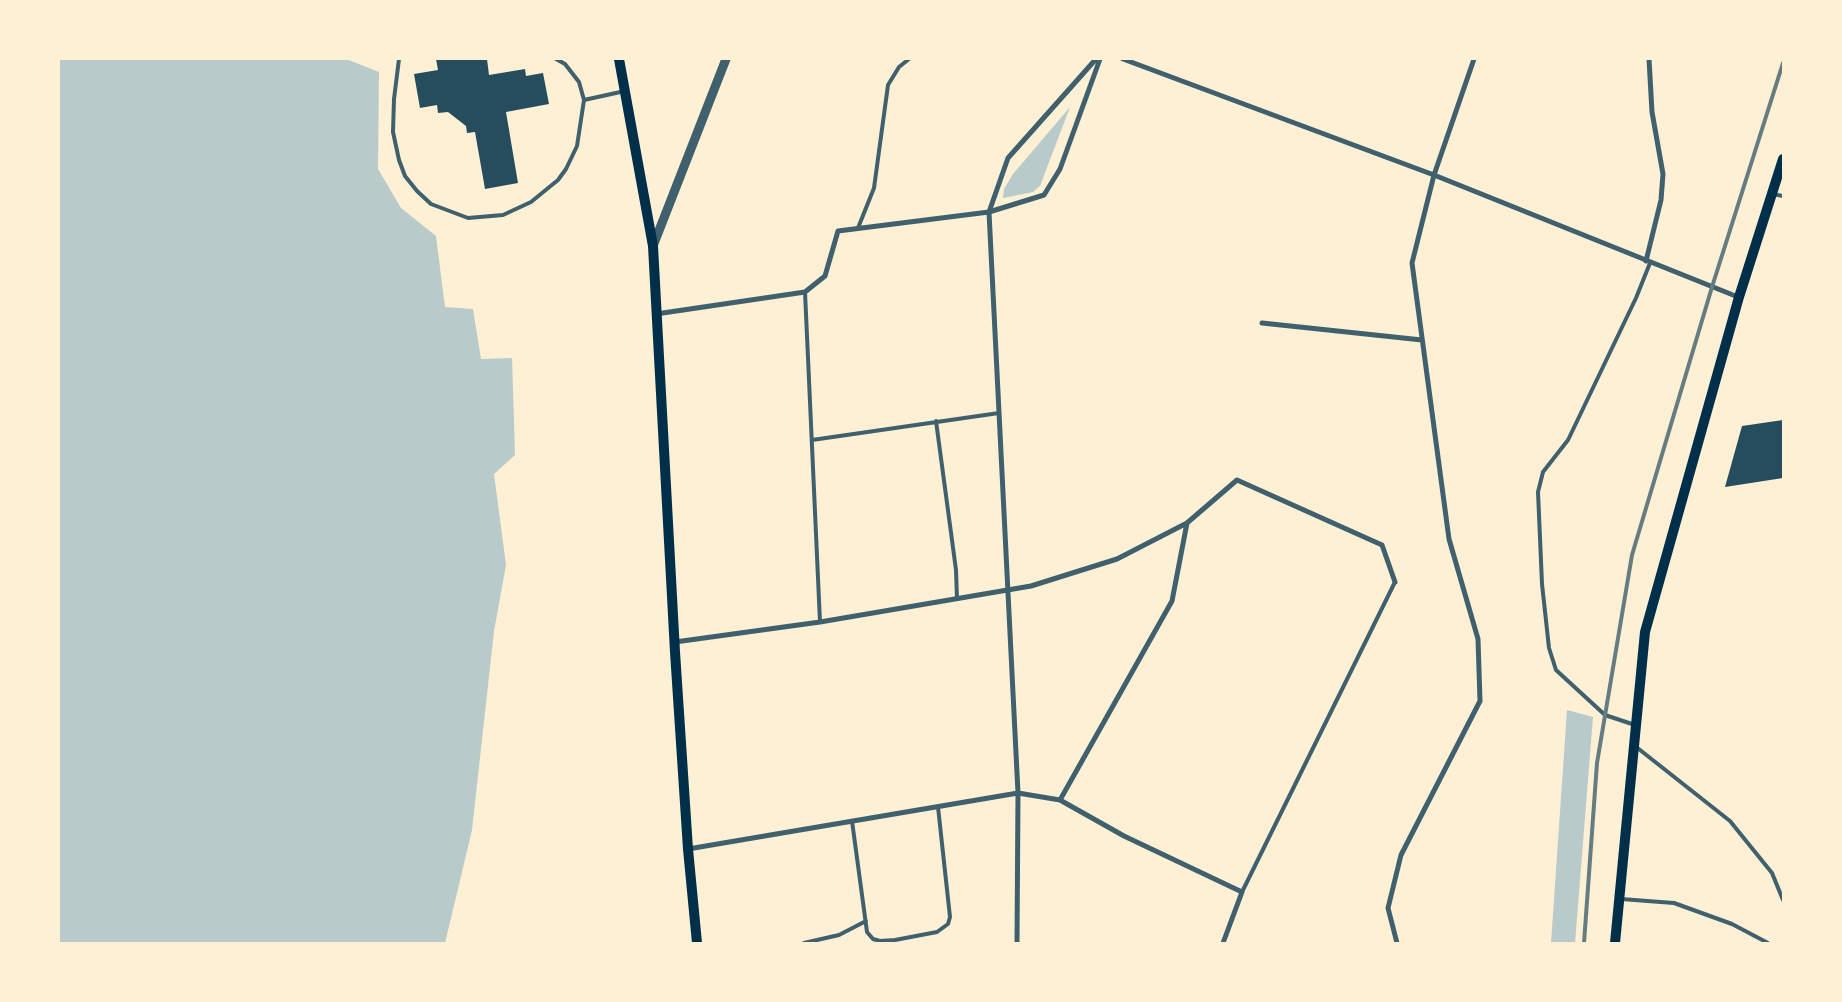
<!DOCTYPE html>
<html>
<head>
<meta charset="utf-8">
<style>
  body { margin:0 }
  #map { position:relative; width:1842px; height:1002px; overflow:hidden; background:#fdf0d5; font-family:"Fira Sans Condensed",sans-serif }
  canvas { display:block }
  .frame { position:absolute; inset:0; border:60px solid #fdf0d5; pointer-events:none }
</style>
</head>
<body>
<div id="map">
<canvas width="1842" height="1002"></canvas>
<div class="frame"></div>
</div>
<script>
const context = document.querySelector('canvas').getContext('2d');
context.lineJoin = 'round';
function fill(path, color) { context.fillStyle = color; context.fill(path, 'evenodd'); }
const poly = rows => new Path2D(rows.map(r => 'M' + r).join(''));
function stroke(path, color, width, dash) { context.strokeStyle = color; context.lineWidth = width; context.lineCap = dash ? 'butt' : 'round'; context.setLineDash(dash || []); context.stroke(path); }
const green = poly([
  [59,59,346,59,379,72,378,169,401,208,436,236,445,307,473,309,481,359,512,358,515,455,494,474,506,565,494,631,472,830,445,943,59,943],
  [1070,107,1040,186,1033,192,1003,198,1004,189,1013,174],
  [1567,710,1593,717,1575,943,1551,943]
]);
const building = poly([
  [436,59,487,59,489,75,525,69,526,76,543,73,549,104,506,112,518,183,485,189,475,132,467,133,466,126,448,112,438,113,437,105,420,108,414,74,438,70],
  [1783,420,1783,478,1725,487,1742,426]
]);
const service = poly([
  [399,59,394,99,393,132,399,160,405,176,417,191,431,204,468,218,503,215,531,202,558,180,566,169,577,146,584,100],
  [556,59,565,64,579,82,584,100,625,91],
  [1772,194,1783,196],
  [858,228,874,188,888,85,899,67,909,59],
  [805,292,820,622],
  [936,421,956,570,957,599],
  [812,440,999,413],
  [1635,725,1605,715,1556,670,1549,648,1542,584,1538,492,1543,472,1568,440,1636,298,1650,263],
  [1635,746,1730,821,1772,873,1783,900],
  [852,821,867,932,873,939,880,941,895,940,937,932,948,924,950,917,938,807],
  [1242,892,1395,582],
  [1621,899,1674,903,1732,924,1768,943],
  [804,943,839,935,866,921]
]);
const minor = poly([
  [1123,59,1434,175,1738,297],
  [1646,261,1661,200,1663,174,1652,112,1649,59],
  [656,314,805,292,825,276,838,231,989,212,1044,195,1060,169,1100,59],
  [1262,323,1422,340],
  [675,642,820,622,1031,586,1117,559,1187,523,1237,480,1382,545,1395,582],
  [1060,800,1172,601,1187,523],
  [688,849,1018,793,1060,800,1124,836,1242,892,1223,943],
  [1017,943,1018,793,989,212,1008,158,1096,59],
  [1397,943,1388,908,1401,855,1480,701,1478,639,1449,539,1412,263,1434,175,1474,59]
]);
const tertiary = poly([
  [653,246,726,59]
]);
const secondary = poly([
  [619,59,653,246,675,652,688,849,697,943],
  [1615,943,1645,632,1739,297,1783,159]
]);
const rail = poly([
  [1584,943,1597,763,1632,555,1712,287,1783,63]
]);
fill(green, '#b9caca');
fill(building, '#264d5e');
stroke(service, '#3f606c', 4);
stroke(minor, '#3f606c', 5);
stroke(tertiary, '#3f606c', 9);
stroke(secondary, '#003049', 10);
stroke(rail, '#657d81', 4);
</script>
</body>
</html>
